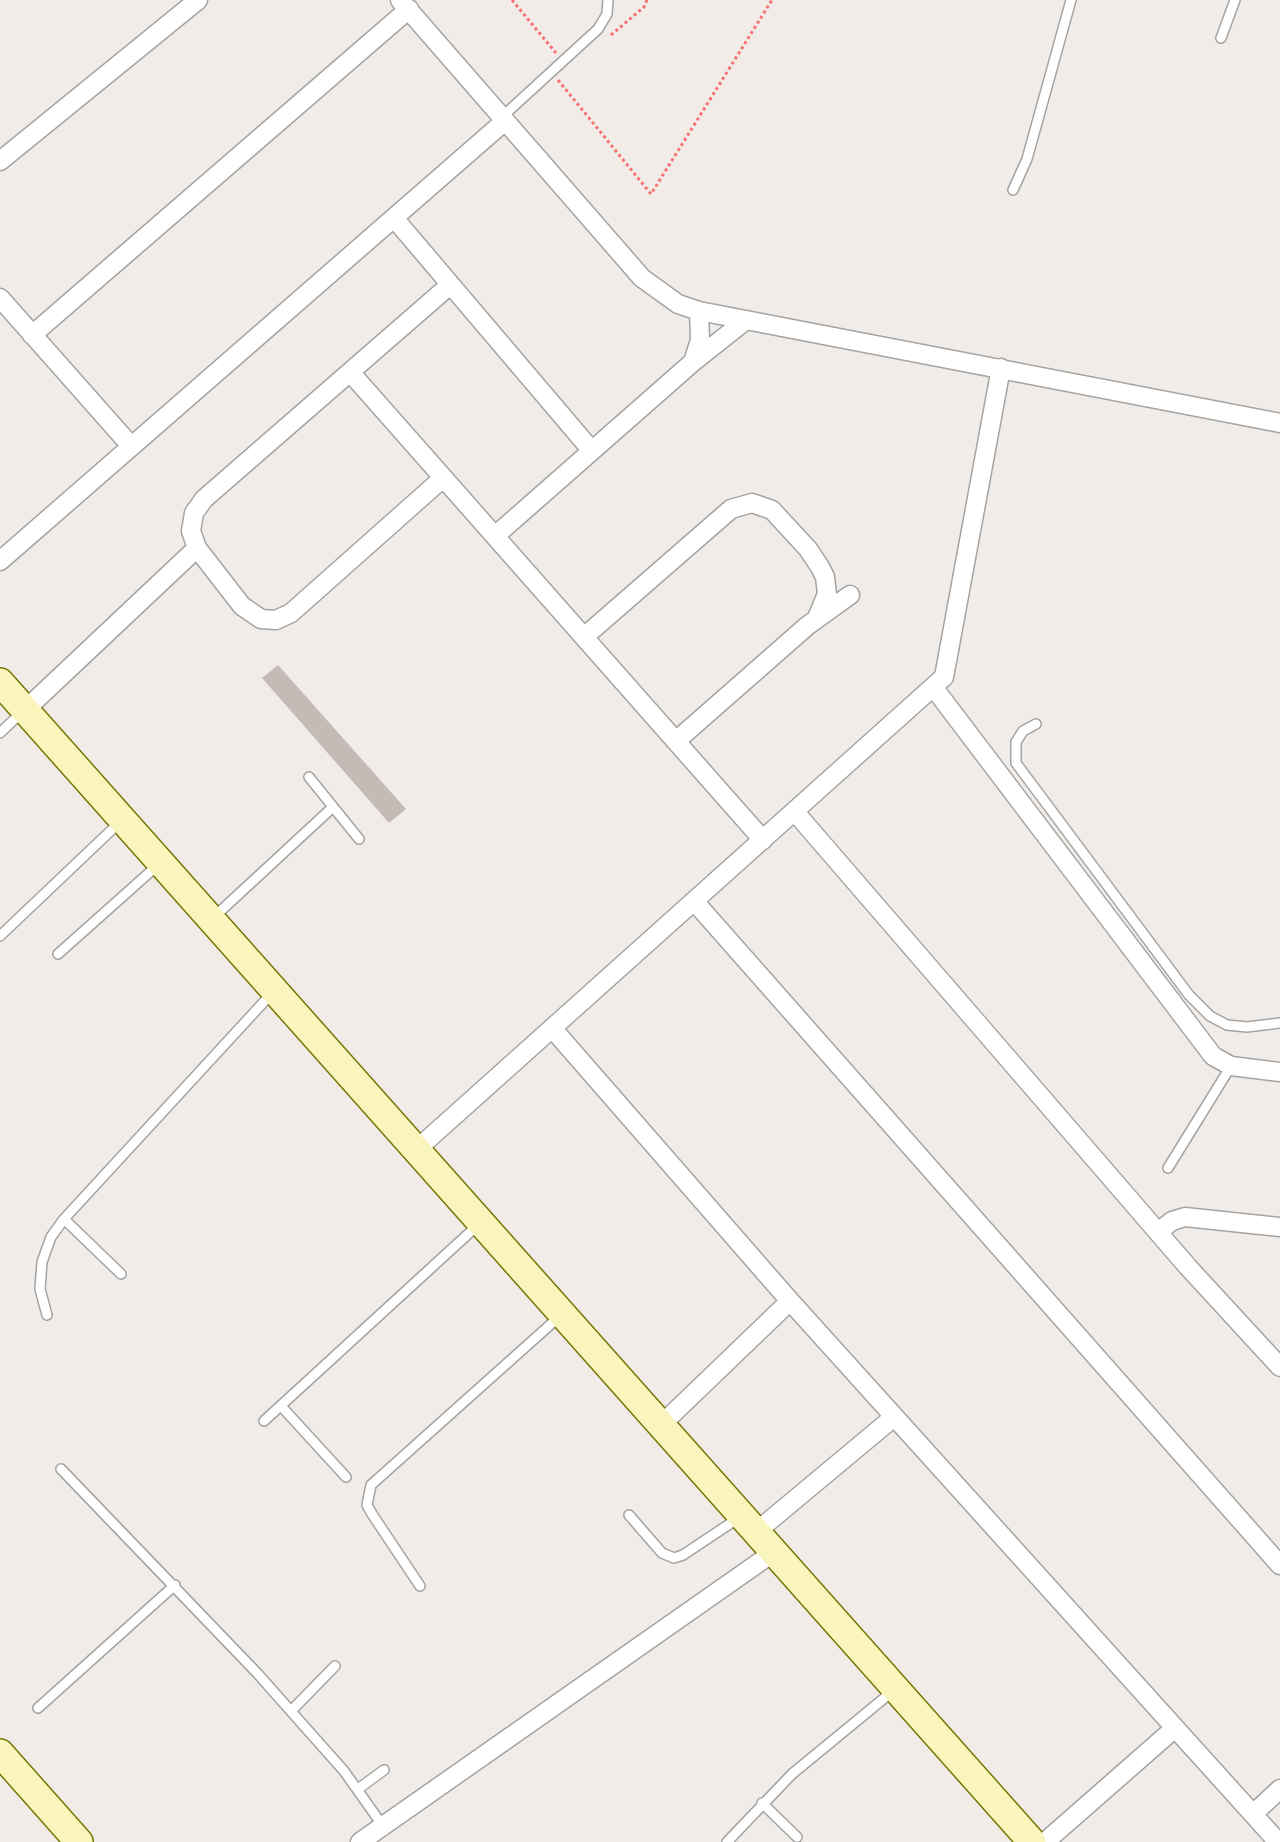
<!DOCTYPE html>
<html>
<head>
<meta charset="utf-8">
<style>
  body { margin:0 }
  canvas { display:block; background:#f1ece7 }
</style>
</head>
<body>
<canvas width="1280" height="1842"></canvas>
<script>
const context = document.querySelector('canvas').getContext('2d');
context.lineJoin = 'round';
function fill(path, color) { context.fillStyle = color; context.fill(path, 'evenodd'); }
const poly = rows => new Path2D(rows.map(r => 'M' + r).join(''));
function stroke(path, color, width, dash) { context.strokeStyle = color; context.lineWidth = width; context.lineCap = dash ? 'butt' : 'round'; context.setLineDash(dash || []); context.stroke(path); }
const building = poly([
  [278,665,406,809,389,823,262,678]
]);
const path = poly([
  [512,0,556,53],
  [611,35,644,7,647,0],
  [558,80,651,194,772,0]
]);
const lane = poly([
  [1221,38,1235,0],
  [503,116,598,29,607,14,608,0],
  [1013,190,1027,159,1071,0],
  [1036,724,1023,731,1016,742,1016,763,1189,995,1210,1016,1227,1025,1247,1027,1280,1023],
  [0,733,22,712],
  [309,777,359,839],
  [214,917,333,807],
  [0,936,121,821],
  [58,954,159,864],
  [1168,1168,1231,1066],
  [64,1219,121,1274],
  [47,1315,40,1289,42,1262,51,1237,64,1219,273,992],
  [281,1406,346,1477],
  [264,1421,479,1224],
  [61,1469,257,1673,344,1771,383,1826],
  [629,1515,662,1553,674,1558,683,1555,740,1517],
  [420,1586,372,1514,367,1505,371,1485,560,1316],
  [38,1708,175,1585],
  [291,1711,335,1666],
  [358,1789,384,1770],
  [762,1803,797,1837],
  [727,1842,792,1774,893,1691]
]);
const street = poly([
  [400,0,642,278,678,304,699,311,1280,423],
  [0,161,198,0],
  [394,218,592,451],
  [0,298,131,446],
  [32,335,409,9],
  [693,362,700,340,699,311],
  [350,372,763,840],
  [443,478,291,613,276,620,261,619,242,606,197,548,191,531,194,513,204,499,450,285],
  [495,536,693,362,746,320],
  [0,561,505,121],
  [584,637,731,509,752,503,772,510,808,549,820,567,825,577,827,594,817,618],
  [934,688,1213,1056,1231,1066,1280,1072],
  [24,711,197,548],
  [676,741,807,626,850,595],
  [795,812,1188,1267,1280,1367],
  [694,901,1280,1565],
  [552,1028,790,1301,1278,1842],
  [416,1150,944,677,1001,368],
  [1158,1232,1172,1221,1185,1217,1280,1227],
  [661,1425,790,1301],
  [756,1532,894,1417],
  [1253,1814,1280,1789],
  [360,1842,774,1552],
  [1045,1842,1175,1728]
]);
const secondary = poly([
  [0,682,1032,1842],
  [0,1753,79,1842]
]);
fill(building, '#c5bbb6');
stroke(lane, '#a4a4a4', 12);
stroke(street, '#a4a4a4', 21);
stroke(secondary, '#787706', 30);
stroke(path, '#f87072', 3, [3, 3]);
stroke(lane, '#fff', 9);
stroke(street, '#fff', 18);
stroke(secondary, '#f9f5bd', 27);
</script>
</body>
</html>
